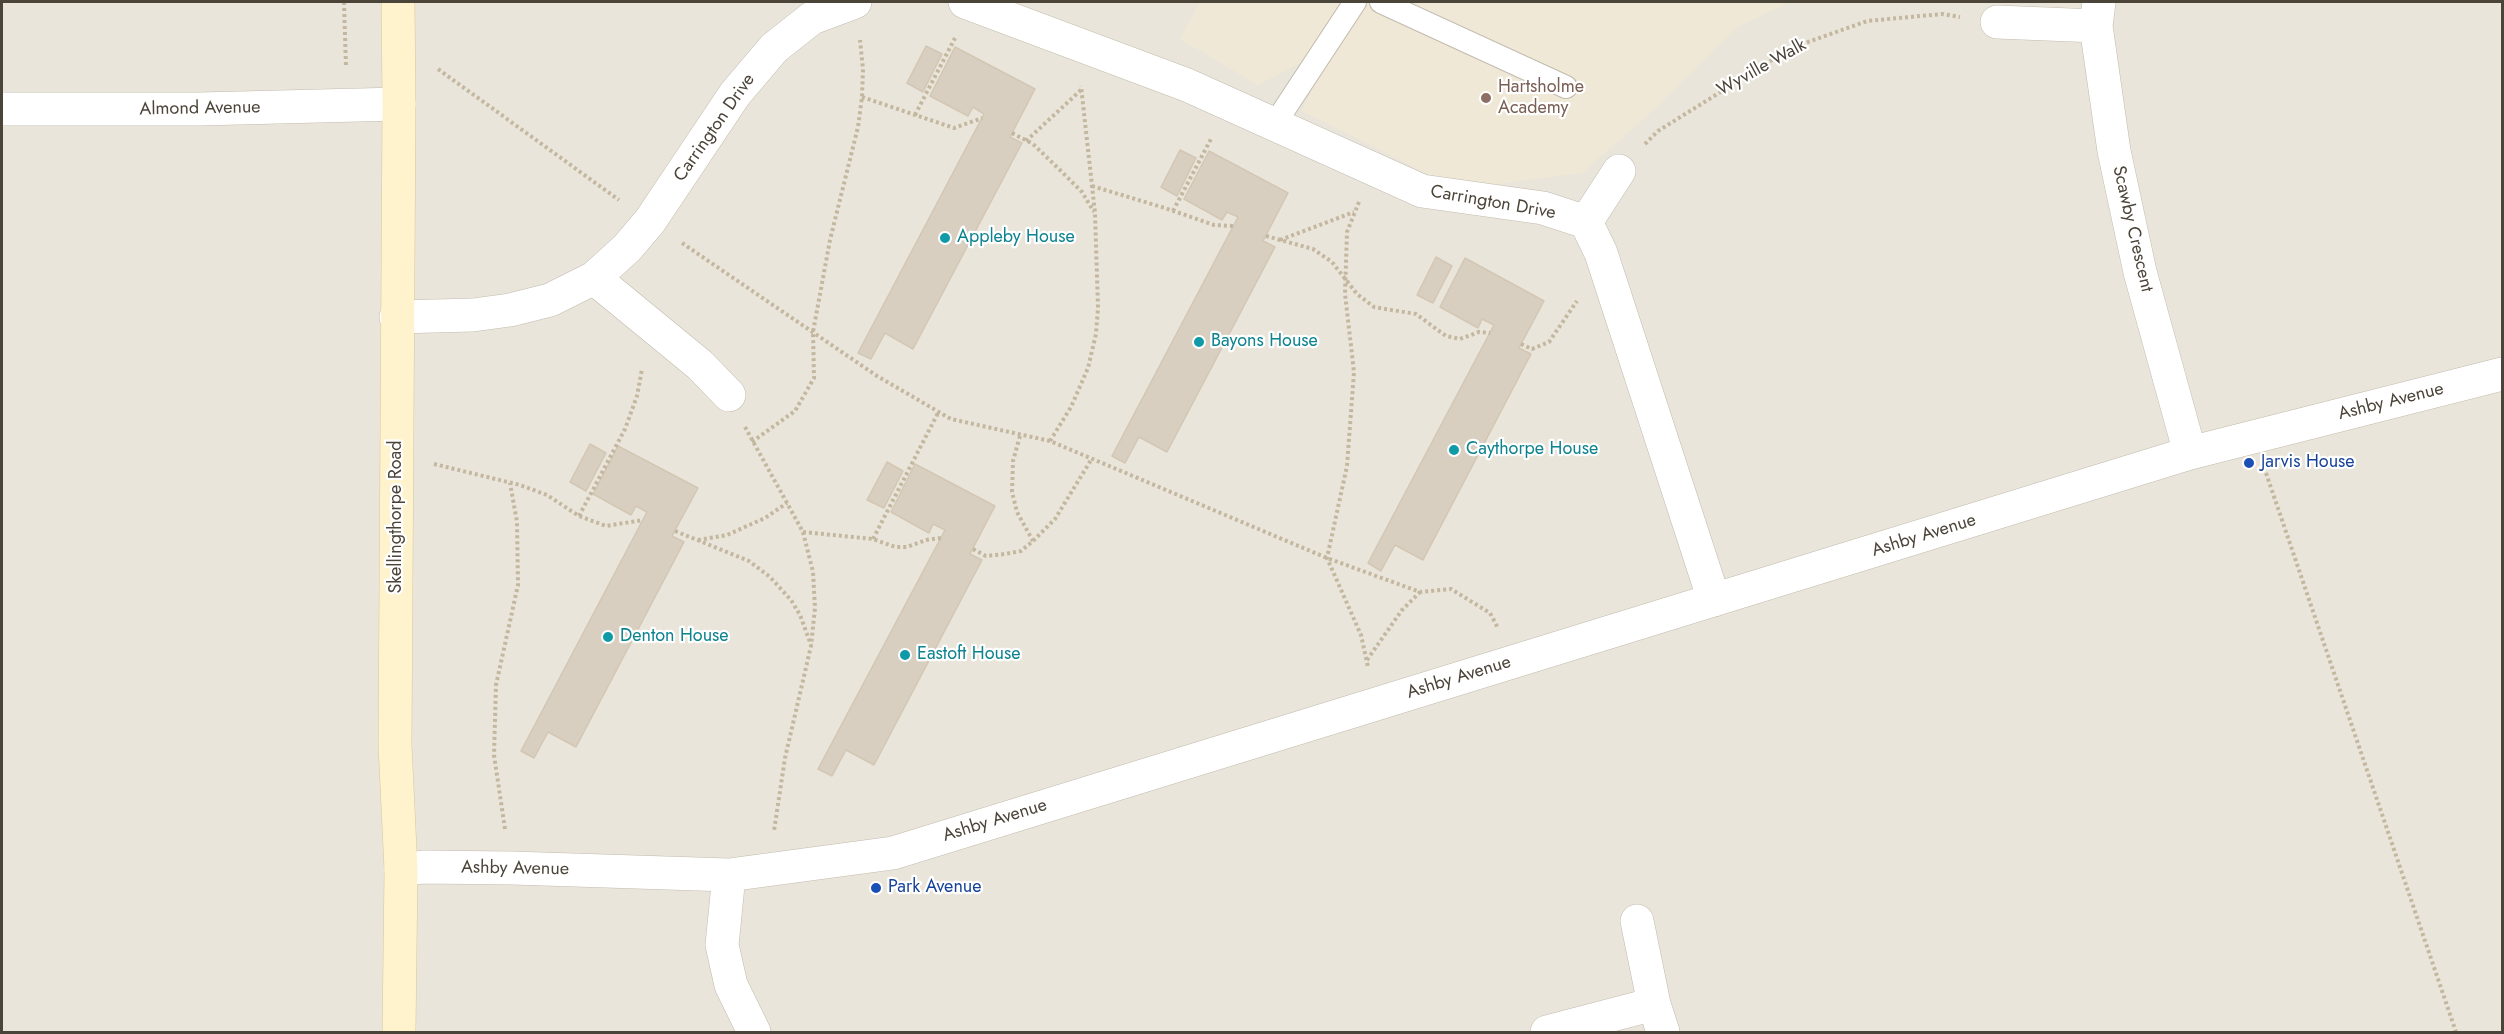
<!DOCTYPE html>
<html>
<head>
<meta charset="utf-8">
<style>
  body { margin:0 }
  #map { position:relative; width:2504px; height:1034px; overflow:hidden; background:#f6f3ec; font-family:Jost,sans-serif }
  canvas { display:block }
  .frame { position:absolute; inset:0; border:3px solid #4b4439; pointer-events:none }
</style>
</head>
<body>
<div id="map">
<canvas width="2504" height="1034"></canvas>
<div class="frame"></div>
</div>
<script>
const context = document.querySelector('canvas').getContext('2d');
context.lineJoin = 'round';
function fill(path, color) { context.fillStyle = color; context.fill(path, 'evenodd'); }
const poly = rows => new Path2D(rows.map(r => 'M' + r).join(''));
function stroke(path, color, width, dash) { context.strokeStyle = color; context.lineWidth = width; context.lineCap = dash ? 'butt' : 'round'; context.setLineDash(dash || []); context.stroke(path); }
function label(font, color, halo, rows, align = 'center') {
  context.font = font + ' Jost,sans-serif'; context.lineWidth = 4.5; context.setLineDash([]); context.textBaseline = 'middle'; context.strokeStyle = halo; context.fillStyle = color; for (const [text, x, y, turn = 0] of rows) {
    context.save(); context.translate(x, y); context.rotate((+turn || 0) * Math.PI / 180); context.textAlign = isNaN(turn) ? turn : align; if (halo) context.strokeText(text, 0, 0); context.fillText(text, 0, 0); context.restore();
  }
}
const residential = poly([
  [2,2,2502,2,2502,1032,2,1032]
]);
const education = poly([
  [1200,2,1790,2,1739,26,1645,118,1582,173,1458,189,1302,111,1321,70,1298,64,1258,85,1180,39]
]);
const building = poly([
  [926,46,942,54,923,92,907,83,926,46],
  [955,47,1035,89,1010,137,1022,143,913,349,885,333,871,359,858,353,984,114,973,107,968,116,930,96,955,47],
  [1180,150,1196,158,1177,196,1161,187,1180,150],
  [1209,151,1288,193,1263,241,1275,247,1167,452,1139,437,1125,463,1112,456,1238,217,1227,212,1222,220,1184,199,1209,151],
  [1436,257,1452,266,1433,303,1417,295,1436,257],
  [1465,258,1544,301,1519,348,1531,354,1423,560,1395,545,1381,571,1368,563,1494,325,1482,319,1478,328,1440,307,1465,258],
  [590,444,606,453,586,491,570,482,590,444],
  [618,446,698,488,672,536,684,542,576,747,548,732,534,758,521,751,647,512,636,506,631,515,593,494,618,446],
  [887,462,903,471,884,508,867,500,887,462],
  [915,464,995,506,970,554,982,560,874,765,846,750,832,776,818,769,945,530,933,524,929,533,891,512,915,464]
]);
const path = poly([
  [344,2,346,67],
  [438,69,619,200],
  [862,97,954,128,982,118],
  [915,115,955,38],
  [1012,133,1033,144,1061,171,1082,192,1094,212],
  [1026,141,1081,90],
  [1645,144,1658,131,1791,48,1867,21,1942,14,1960,17],
  [1092,186,1165,208,1214,225,1234,226],
  [1359,202,1347,232,1345,294,1354,372,1347,466,1327,558,1361,635,1368,667],
  [1173,211,1212,137],
  [1266,236,1313,249,1332,262,1357,294,1374,307,1416,314,1446,336,1460,339,1479,332,1490,333],
  [1280,240,1354,212],
  [682,243,877,376,951,419,1050,441,1327,558,1420,592,1451,589,1490,613,1498,628],
  [1521,344,1532,349,1549,342,1577,301],
  [745,427,803,532,813,572,815,608,811,646,785,758,774,831],
  [1020,436,1013,461,1012,492,1017,512,1033,541],
  [1050,441,1071,407,1088,368,1096,334,1098,308,1095,213,1081,86],
  [752,442,795,411,814,378,813,332,830,240,858,127,862,97,863,69,860,40],
  [434,464,520,485,547,495,579,516,606,526,643,520],
  [2266,473,2456,1032],
  [579,516,625,429,637,396,642,369],
  [675,531,749,561,770,577,791,600,800,615,811,645],
  [803,532,873,539,895,547,907,547,926,540,941,538],
  [873,539,939,411],
  [698,540,727,535,765,518,787,503],
  [973,549,986,556,1005,554,1021,551,1033,541,1055,519,1091,460],
  [1367,660,1402,610,1420,592],
  [505,829,494,755,496,685,518,585,517,522,510,483]
]);
const lane = poly([
  [1381,2,1566,87],
  [1274,125,1355,2]
]);
const street = poly([
  [965,2,1187,85,1422,191,1543,208,1586,222,1601,253,1714,600],
  [2099,2,2096,26,2114,151,2140,272,2190,453],
  [1997,22,2096,26],
  [2,109,200,109,399,104],
  [1586,222,1619,171],
  [594,278,700,365,729,395],
  [396,317,473,315,510,310,550,300,594,278,627,248,650,221,735,94,774,48,812,18,855,2],
  [401,870,423,867,512,868,729,875,893,853,2190,453,2502,374],
  [729,875,722,945,731,985,754,1032],
  [1654,1004,1663,1032],
  [1547,1032,1654,1004,1637,921]
]);
const secondary = poly([
  [398,2,399,104,395,745,401,870,399,1032]
]);
const markers = [
  [1486,98,6,"#8d6e63"],
  [945,238,6,"#0f9aa8"],
  [1199,342,6,"#0f9aa8"],
  [1454,450,6,"#0f9aa8"],
  [2249,463,6,"#1a4fb4"],
  [608,637,6,"#0f9aa8"],
  [905,655,6,"#0f9aa8"],
  [876,888,6,"#1a4fb4"]
];
const streetNames = [
  ["Wyville Walk",1762,68,-29],
  ["Almond Avenue",200,109,-1],
  ["Carrington Drive",715,128,-55],
  ["Carrington Drive",1493,203,10],
  ["Scawby Crescent",2132,229,77],
  ["Ashby Avenue",2391,402,-14],
  ["Skellingthorpe Road",397,517,-90],
  ["Ashby Avenue",1924,536,-17],
  ["Ashby Avenue",1459,678,-17],
  ["Ashby Avenue",995,821,-17],
  ["Ashby Avenue",515,869,1]
];
const educationNames = [
  ["Hartsholme",1498,88],
  ["Academy",1498,109]
];
const cultureNames = [
  ["Appleby House",957,238],
  ["Bayons House",1211,342],
  ["Caythorpe House",1466,450],
  ["Denton House",620,637],
  ["Eastoft House",917,655]
];
const transitNames = [
  ["Jarvis House",2261,463],
  ["Park Avenue",888,888]
];
fill(residential, '#eae5da');
fill(education, '#efe8d6');
fill(building, '#d8cfc1');
stroke(building, '#d3c7b4', 1.5);
stroke(lane, '#c2bbae', 24);
stroke(street, '#c2bbae', 34);
stroke(secondary, '#d6c79b', 34);
stroke(path, '#c4b79f', 4, [3, 3]);
stroke(lane, '#fff', 22);
stroke(street, '#fff', 33);
stroke(secondary, '#fff3cd', 33);
for (const [x, y, r, color] of markers) { const dot = new Path2D(); dot.arc(x, y, r, 0, 2 * Math.PI); context.fillStyle = color; context.fill(dot); stroke(dot, '#fff', 2); }
label('18px', '#4b4439', '#fff', streetNames);
label('18px', '#785e54', '#fff', educationNames, 'left');
label('18px', '#0d838f', '#fff', cultureNames, 'left');
label('18px', '#164399', '#fff', transitNames, 'left');
</script>
</body>
</html>
